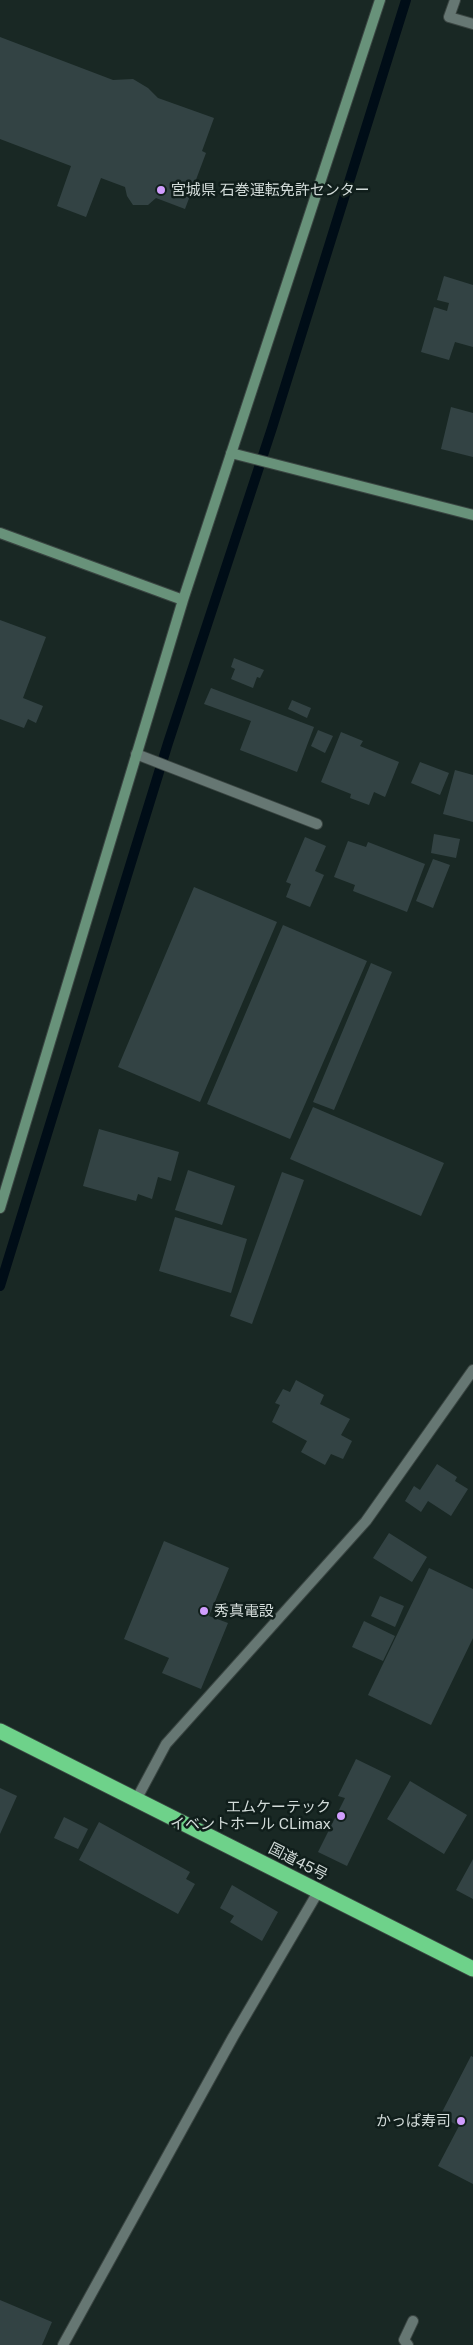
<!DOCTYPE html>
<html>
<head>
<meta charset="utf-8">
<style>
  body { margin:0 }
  canvas { display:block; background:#192824 }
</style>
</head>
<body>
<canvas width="473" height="2345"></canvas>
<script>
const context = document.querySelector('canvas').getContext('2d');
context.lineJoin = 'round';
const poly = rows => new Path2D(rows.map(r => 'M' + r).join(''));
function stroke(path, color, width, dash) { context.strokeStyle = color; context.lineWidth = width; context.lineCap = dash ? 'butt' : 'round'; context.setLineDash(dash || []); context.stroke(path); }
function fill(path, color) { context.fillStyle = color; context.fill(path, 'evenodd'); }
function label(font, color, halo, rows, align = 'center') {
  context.font = font + ' "Public Sans","Noto Sans JP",sans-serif'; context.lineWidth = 5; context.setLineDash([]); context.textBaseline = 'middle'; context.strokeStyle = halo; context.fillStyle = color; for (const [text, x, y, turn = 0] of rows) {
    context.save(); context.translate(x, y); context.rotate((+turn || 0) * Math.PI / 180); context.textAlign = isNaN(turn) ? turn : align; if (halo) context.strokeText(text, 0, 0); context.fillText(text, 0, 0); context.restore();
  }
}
const stream = poly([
  [0,1286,168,743,272,428,406,0]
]);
const building = poly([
  [0,37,113,80,133,79,148,88,158,98,214,118,202,151,206,153,185,209,156,198,148,205,133,205,127,196,125,187,101,178,86,217,57,206,71,166,0,139],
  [444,276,473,285,473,347,455,342,449,360,421,352,434,307,447,311,449,303,437,300],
  [451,407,473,413,473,457,441,449],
  [0,620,46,637,23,698,43,706,36,723,28,719,24,728,0,719],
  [234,658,264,670,260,678,257,677,253,688,231,679,235,669,231,667],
  [211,688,314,727,297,772,240,750,251,721,204,704],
  [292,700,311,708,307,718,288,709],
  [318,730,333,736,325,753,311,746],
  [341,732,363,741,360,746,399,762,385,797,374,792,369,805,350,798,351,794,321,782],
  [420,762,449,773,440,795,411,783],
  [455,770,473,775,473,822,443,814],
  [434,834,460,839,456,858,431,853],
  [305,837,326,846,315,871,324,875,310,907,286,897,291,884,286,882],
  [348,841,366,847,368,842,425,864,407,912,353,891,355,885,334,877],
  [433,859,450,865,433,908,416,901],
  [194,887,277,922,200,1102,118,1067],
  [283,925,367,961,290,1139,207,1104],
  [371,963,392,972,334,1110,313,1102],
  [313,1107,444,1163,421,1216,290,1159],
  [99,1129,179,1152,171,1181,158,1177,152,1199,138,1194,136,1201,83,1186],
  [188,1170,235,1186,222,1225,175,1210],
  [282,1172,304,1180,252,1324,230,1316],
  [175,1217,247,1239,231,1293,159,1271],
  [296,1380,324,1395,320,1404,350,1419,341,1435,352,1441,343,1459,331,1454,325,1465,301,1452,307,1441,272,1422,280,1405,275,1403,283,1389,290,1392],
  [437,1464,457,1477,455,1481,468,1489,451,1516,428,1501,421,1512,405,1501,414,1486,420,1490],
  [389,1533,427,1557,412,1582,373,1558],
  [164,1541,229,1568,209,1616,228,1623,201,1689,162,1673,169,1658,124,1639],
  [429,1568,473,1589,473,1638,431,1725,368,1695],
  [380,1596,404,1606,395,1627,371,1616],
  [364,1621,395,1636,383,1661,352,1647],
  [356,1759,391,1776,347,1866,318,1852,345,1798,338,1796],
  [410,1781,467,1815,444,1854,387,1819],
  [0,1788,17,1796,0,1834],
  [64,1817,88,1829,78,1849,54,1838],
  [99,1822,190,1872,186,1879,195,1884,178,1914,79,1860],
  [473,1859,473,1899,456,1890],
  [232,1885,278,1912,262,1941,230,1922,234,1916,220,1908],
  [471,2056,473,2057,473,2184,438,2166,459,2126,440,2116],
  [0,2300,52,2322,42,2345,0,2345]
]);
const lane = poly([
  [455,0,449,17,473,24],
  [136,754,317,824],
  [408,2345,404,2340,413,2321]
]);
const street = poly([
  [136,1800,166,1744,366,1521,473,1370],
  [63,2345,233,2037,318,1892]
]);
const secondary = poly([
  [231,453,473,515],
  [0,533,183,600],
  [0,1208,183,600,380,0]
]);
const highway = poly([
  [0,1731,473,1969]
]);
const markers = [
  [161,190,5,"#d19dfe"],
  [204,1611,5,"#d19dfe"],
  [341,1816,5,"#d19dfe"],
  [461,2121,5,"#d19dfe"]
];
const poiNames = [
  ["宮城県 石巻運転免許センター",171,190],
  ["秀真電設",214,1611],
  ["エムケーテック",331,1807,"right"],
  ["イベントホール CLimax",331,1824,"right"],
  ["かっぱ寿司",451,2121,"right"]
];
const streetNames = [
  ["国道45号",298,1862,27]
];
stroke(stream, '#000d17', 10);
fill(building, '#334344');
stroke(lane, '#3a4542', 12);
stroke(street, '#3a4542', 12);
stroke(secondary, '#3a4542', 12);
stroke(highway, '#3a4542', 17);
stroke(lane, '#667773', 10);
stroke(street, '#667773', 10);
stroke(secondary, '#68927a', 10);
stroke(highway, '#6ed28a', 15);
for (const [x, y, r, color] of markers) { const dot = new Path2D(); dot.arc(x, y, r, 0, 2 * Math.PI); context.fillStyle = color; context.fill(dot); stroke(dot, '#101e1b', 2); }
label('15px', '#d2dbd9', '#101e1b', poiNames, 'left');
label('15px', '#d2dbd9', '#101e1b', streetNames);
</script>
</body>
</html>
